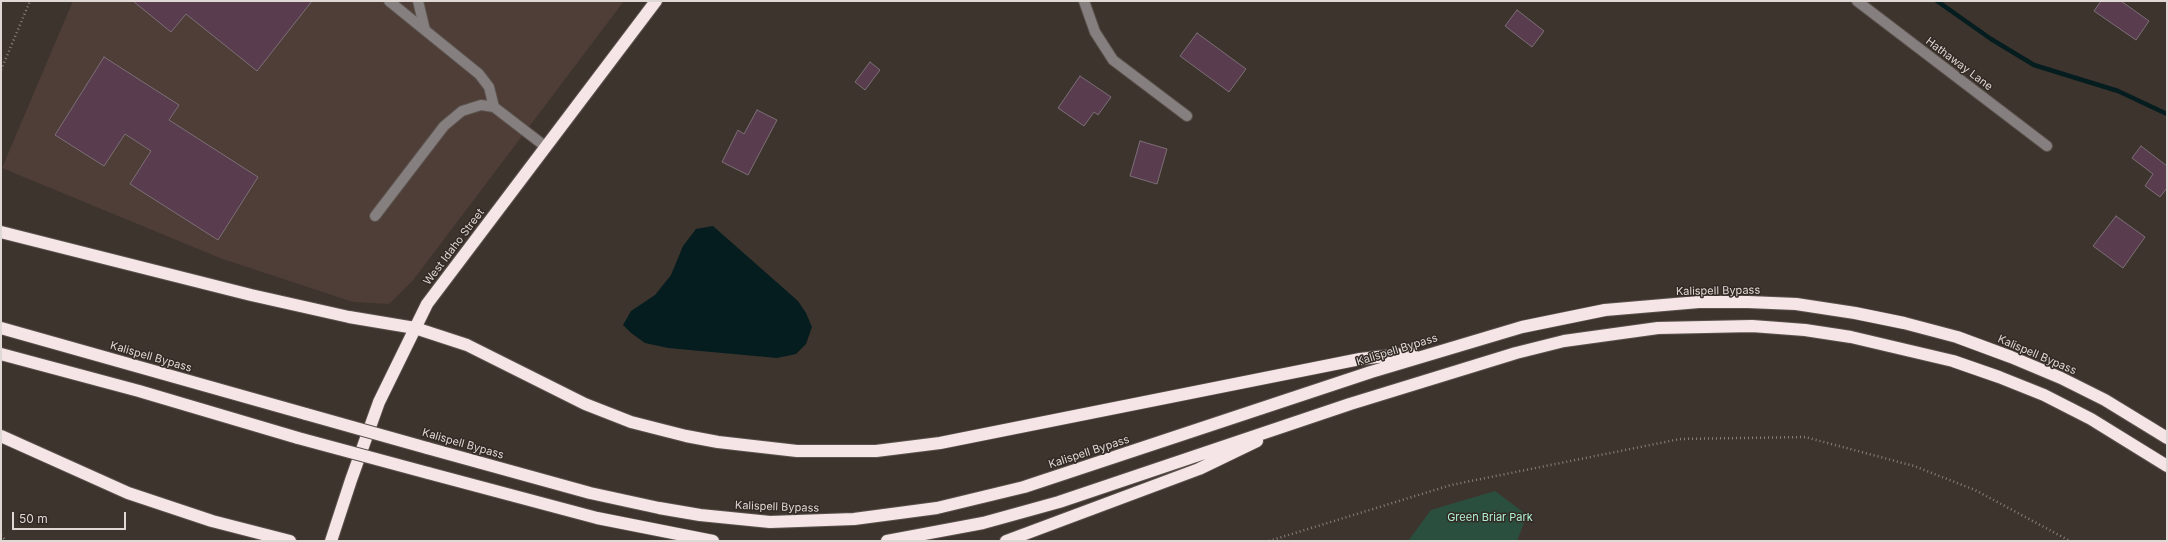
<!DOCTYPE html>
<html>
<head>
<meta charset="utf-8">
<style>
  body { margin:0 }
  #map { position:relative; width:2168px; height:542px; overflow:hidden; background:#3e342e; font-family:Inter,sans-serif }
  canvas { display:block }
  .frame { position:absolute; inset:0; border:2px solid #dfd8d5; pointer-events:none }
  .scale { position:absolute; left:12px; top:512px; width:114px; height:18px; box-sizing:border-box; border:2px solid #dfd8d5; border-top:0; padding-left:5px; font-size:12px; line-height:14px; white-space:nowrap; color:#dfd8d5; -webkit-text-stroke:3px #332a25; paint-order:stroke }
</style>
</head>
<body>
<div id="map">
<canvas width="2168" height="542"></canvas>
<div class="frame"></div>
<div class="scale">50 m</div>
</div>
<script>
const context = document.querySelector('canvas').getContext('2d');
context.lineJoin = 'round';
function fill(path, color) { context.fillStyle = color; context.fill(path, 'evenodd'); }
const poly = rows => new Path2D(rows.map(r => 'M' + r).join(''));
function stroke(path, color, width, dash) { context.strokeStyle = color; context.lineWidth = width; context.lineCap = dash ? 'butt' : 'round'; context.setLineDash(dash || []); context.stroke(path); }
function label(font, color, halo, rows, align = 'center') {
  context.font = font + ' Inter,sans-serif'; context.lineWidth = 3; context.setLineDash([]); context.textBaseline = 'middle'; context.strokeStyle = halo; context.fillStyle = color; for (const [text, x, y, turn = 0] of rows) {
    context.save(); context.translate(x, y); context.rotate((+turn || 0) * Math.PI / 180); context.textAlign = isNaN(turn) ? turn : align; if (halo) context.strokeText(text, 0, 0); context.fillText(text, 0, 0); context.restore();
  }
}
const built = poly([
  [73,1,624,1,414,279,389,304,353,302,220,258,2,168]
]);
const green = poly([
  [1495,491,1527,515,1517,541,1408,541,1431,510]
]);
const water = poly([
  [713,226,798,301,806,313,812,327,806,344,796,354,777,358,668,348,645,343,631,333,623,325,631,311,655,295,671,275,683,246,696,229]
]);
const stream = poly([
  [1937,1,1991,39,2034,65,2118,91,2167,114]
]);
const building = poly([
  [133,1,312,1,257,71,186,14,171,32,133,1],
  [2101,1,2121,1,2149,21,2136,40,2094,11,2101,1],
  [1517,10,1544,31,1532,47,1505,26,1517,10],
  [1197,33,1246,69,1229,92,1180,56,1197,33],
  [104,57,179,105,169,120,258,177,218,240,130,184,151,151,125,134,104,166,55,135,104,57],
  [870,62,880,70,865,90,855,82,870,62],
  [1080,76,1111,97,1098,115,1094,112,1084,126,1058,108,1080,76],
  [757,110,777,120,748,175,722,162,738,130,744,134,757,110],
  [1140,141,1167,149,1157,184,1130,176,1140,141],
  [2141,146,2167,166,2167,188,2160,197,2145,186,2153,174,2132,158,2141,146],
  [2116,216,2145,237,2123,268,2093,246,2116,216]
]);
const path = poly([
  [1,70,30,1],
  [1,535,6,541],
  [1269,541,1451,485,1680,439,1805,437,1914,466,1975,490,2070,541]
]);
const minor = poly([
  [389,1,479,74,489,87,494,107],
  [418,1,425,30],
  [1084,1,1095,32,1113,60,1187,116],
  [1857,1,2047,146],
  [375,216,444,126,462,111,481,105,494,107,546,147]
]);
const highway = poly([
  [1,232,251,295,349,317,415,328,467,345,585,404,631,422,686,436,718,442,797,451,876,451,940,443,1360,359,1412,353],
  [1,328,306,414],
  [1,354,139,391,298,438],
  [1,436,128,493,212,521,290,541],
  [427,448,590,493,659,508,700,515,770,522,854,519,937,508,1024,487,1371,372,1522,327,1605,310,1699,302,1748,302,1796,304,1855,313,1904,323,1957,337,2011,357,2061,378,2105,400,2167,438],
  [428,473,597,518,713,541],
  [331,541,351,480,379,402,427,304,656,1],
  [887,541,983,523,1059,502,1350,404,1516,353,1564,341,1658,328,1752,326,1805,330,1851,337,1953,361,1999,377,2044,395,2091,419,2167,466],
  [1006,541,1199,469,1257,441]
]);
const highwayBridge = poly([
  [306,414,427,448],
  [298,438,428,473]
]);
const streetNames = [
  ["Hathaway Lane",1959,64,37],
  ["West Idaho Street",454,247,-53],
  ["Kalispell Bypass",1718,291,-1],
  ["Kalispell Bypass",1397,350,-17],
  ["Kalispell Bypass",2037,355,23],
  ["Kalispell Bypass",151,357,16],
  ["Kalispell Bypass",463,444,16],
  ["Kalispell Bypass",1089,452,-18],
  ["Kalispell Bypass",777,507,2]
];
const parkNames = [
  ["Green Briar Park",1490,518]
];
fill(built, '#4e3e37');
fill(green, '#2b4f3f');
fill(water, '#051d1f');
stroke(stream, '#051d1f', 4.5);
fill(building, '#5a3c4f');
stroke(building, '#7b6f76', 1);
stroke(minor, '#5b524c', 12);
stroke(highway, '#5b524c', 14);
stroke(path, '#89807b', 2.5, [1, 3]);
stroke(minor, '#867f80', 10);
stroke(highway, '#f5e5e6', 12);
stroke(highwayBridge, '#5b524c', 14, []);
stroke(highwayBridge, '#f5e5e6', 12);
label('11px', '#dfd8d5', '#332a25', streetNames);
label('11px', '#aff3d3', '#332a25', parkNames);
</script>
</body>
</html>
